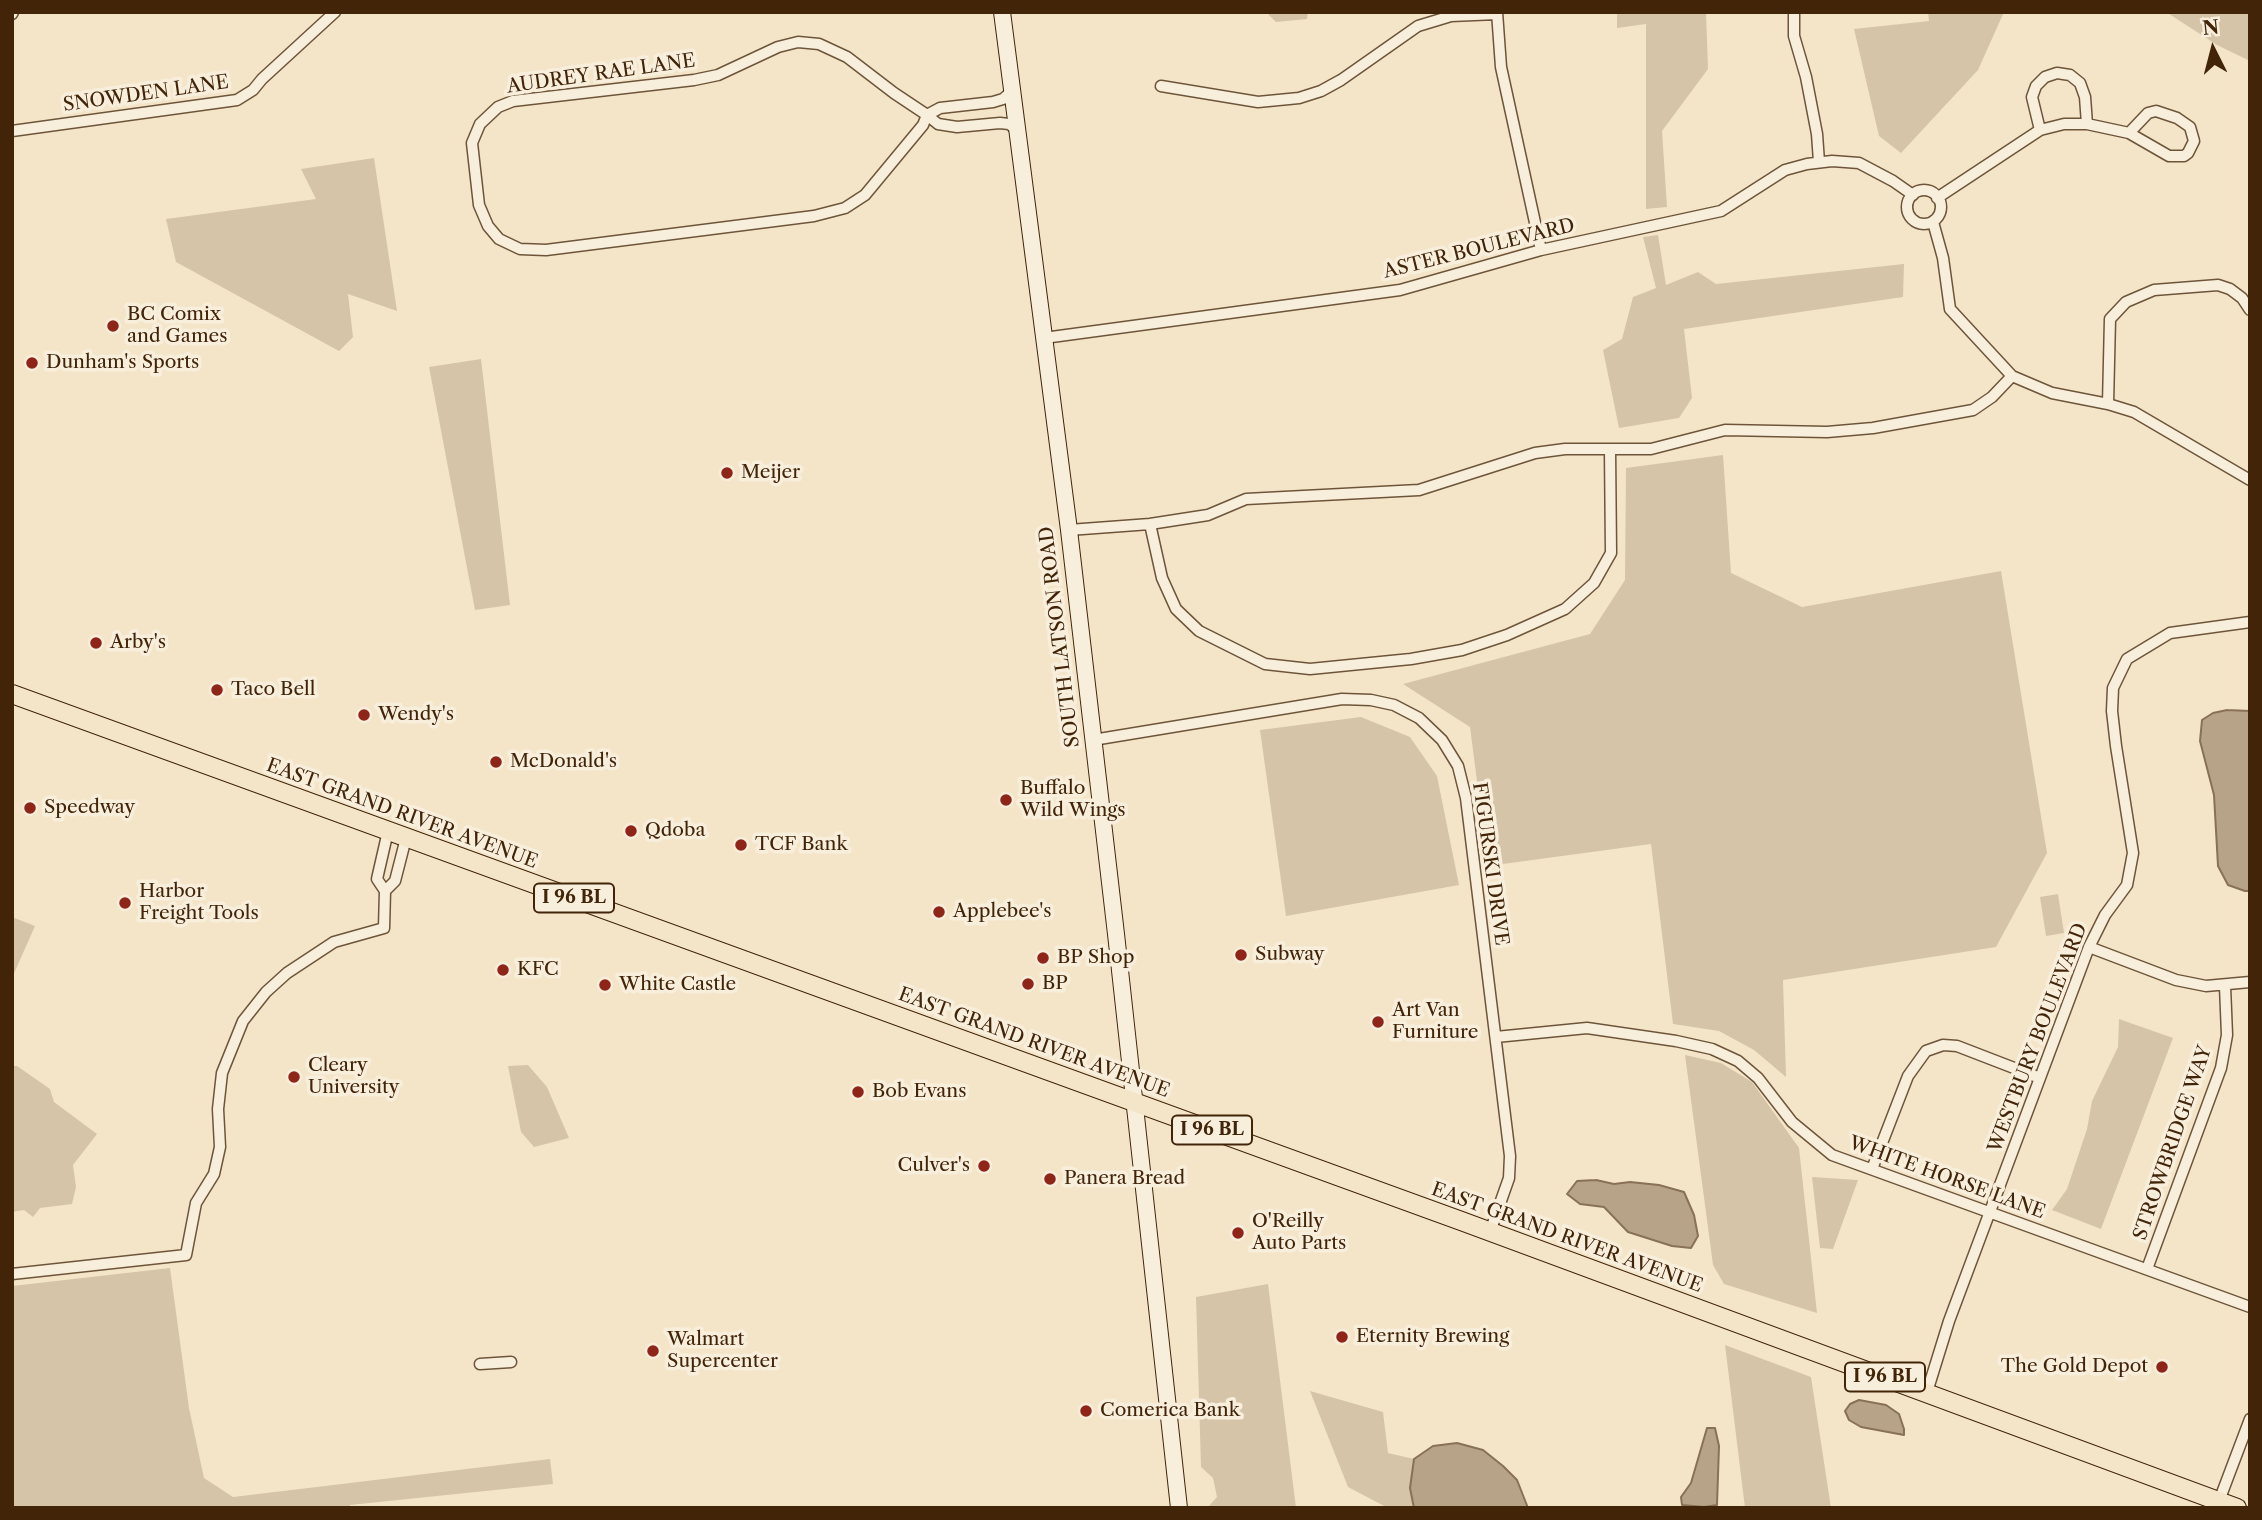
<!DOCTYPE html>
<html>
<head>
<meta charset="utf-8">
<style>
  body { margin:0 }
  #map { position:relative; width:2262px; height:1520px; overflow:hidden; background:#f4e5c9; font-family:"Libre Caslon Text",serif }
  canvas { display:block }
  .frame { position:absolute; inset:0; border:14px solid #422509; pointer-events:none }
  .north { position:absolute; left:2178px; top:14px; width:70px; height:70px; -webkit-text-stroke:5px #f8eedc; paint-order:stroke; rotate:354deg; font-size:19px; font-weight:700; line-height:28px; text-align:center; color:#422509 }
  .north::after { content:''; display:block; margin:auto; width:24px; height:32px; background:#422509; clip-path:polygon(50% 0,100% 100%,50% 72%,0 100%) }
</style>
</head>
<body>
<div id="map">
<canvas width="2262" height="1520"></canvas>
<div class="frame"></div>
<div class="north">N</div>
</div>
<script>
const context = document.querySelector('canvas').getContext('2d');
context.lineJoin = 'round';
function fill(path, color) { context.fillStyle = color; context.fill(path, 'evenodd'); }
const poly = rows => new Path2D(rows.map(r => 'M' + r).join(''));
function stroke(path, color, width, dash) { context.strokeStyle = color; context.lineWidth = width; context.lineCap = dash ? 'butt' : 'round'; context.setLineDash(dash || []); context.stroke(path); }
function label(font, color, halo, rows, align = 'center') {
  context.font = font + ' "Libre Caslon Text",serif'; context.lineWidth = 7; context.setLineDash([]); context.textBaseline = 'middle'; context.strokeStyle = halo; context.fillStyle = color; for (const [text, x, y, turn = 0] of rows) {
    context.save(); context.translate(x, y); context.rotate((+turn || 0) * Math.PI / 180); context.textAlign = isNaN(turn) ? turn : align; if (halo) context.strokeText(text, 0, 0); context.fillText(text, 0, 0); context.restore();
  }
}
const green = poly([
  [1266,12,1308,12,1307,19,1276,22],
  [1617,12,1706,12,1708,69,1662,131,1667,207,1646,209,1646,24,1617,28],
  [1928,12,2004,12,1978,70,1901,153,1879,136,1854,29,1929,21],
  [2166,12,2250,12,2250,61,2217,45],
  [374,158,397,311,348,294,353,337,339,351,176,262,166,219,316,199,301,169],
  [1658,235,1666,285,1698,272,1716,284,1904,264,1903,297,1684,329,1692,398,1679,418,1619,428,1603,350,1622,339,1633,297,1656,288,1643,237],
  [481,359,510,605,475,610,429,367],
  [1723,455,1731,573,1802,607,2001,571,2047,853,1996,947,1783,980,1786,1077,1754,1050,1719,1031,1673,1024,1651,844,1488,866,1470,727,1403,684,1590,634,1625,580,1626,468],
  [1361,717,1410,737,1437,776,1459,885,1286,916,1260,730],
  [2058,894,2064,933,2046,936,2040,897],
  [12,917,35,926,12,978],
  [2119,1019,2173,1038,2101,1229,2052,1210,2067,1189,2087,1129,2092,1101,2118,1047],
  [1685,1055,1721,1063,1752,1082,1799,1148,1817,1313,1724,1284,1713,1265],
  [528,1065,547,1087,569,1138,534,1147,521,1132,508,1066],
  [12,1066,17,1066,50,1089,54,1102,97,1134,73,1165,76,1187,72,1204,40,1208,33,1217,24,1210,12,1212],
  [1812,1177,1858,1180,1833,1249,1820,1248],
  [170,1268,189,1408,204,1478,233,1497,550,1459,553,1484,350,1505,350,1508,12,1508,12,1286],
  [1268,1284,1296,1508,1207,1508,1217,1497,1213,1478,1201,1467,1196,1297],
  [1725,1345,1811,1377,1831,1508,1745,1508],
  [1310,1391,1383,1412,1388,1453,1414,1459,1410,1488,1414,1508,1388,1508,1348,1487]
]);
const water = poly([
  [2227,710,2250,711,2250,891,2245,891,2228,885,2218,866,2214,795,2200,741,2202,720,2213,713,2227,710],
  [1596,1180,1614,1184,1630,1182,1659,1185,1684,1192,1694,1215,1698,1236,1691,1248,1672,1246,1628,1232,1604,1207,1580,1204,1567,1194,1577,1181,1596,1180],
  [1859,1400,1886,1405,1899,1414,1904,1429,1904,1435,1861,1427,1849,1420,1845,1411,1850,1404,1859,1400],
  [1707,1428,1715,1428,1719,1446,1717,1505,1704,1507,1682,1505,1681,1497,1691,1483,1707,1428],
  [1457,1443,1483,1450,1503,1466,1517,1480,1528,1508,1414,1508,1410,1488,1414,1459,1433,1446,1457,1443]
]);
const street = poly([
  [1497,12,1501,67,1541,250],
  [1794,12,1794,36,1806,77,1817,134,1819,162],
  [12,14,13,12],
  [1161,86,1258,102,1299,98,1321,91,1341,80,1418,26,1451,16,1497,14],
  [1012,91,1003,99,993,102,940,108,927,115,923,125,865,195,845,208,814,216,546,250,520,249,499,239,488,226,479,205,472,143,480,124,498,107,513,101,694,80,718,75,778,47,798,42,819,44,847,57,894,93,927,115,938,124,957,127,1000,123,1009,124,1017,130],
  [2040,130,2032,97,2036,86,2045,77,2057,73,2070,75,2080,83,2085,97,2087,124],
  [12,131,237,100,253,90,262,79,335,12],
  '1907 207a17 17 0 1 1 34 0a17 17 0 1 1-34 0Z',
  [1937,198,2040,130,2064,124,2087,124,2129,133,2148,113,2156,111,2177,118,2190,127,2194,141,2188,153,2184,156,2169,156,2129,133],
  [1933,222,1943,258,1950,309,2012,376,2052,393,2108,404,2134,412,2250,480],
  [1044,338,1400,290,1541,250,1721,211,1785,170,1807,164,1832,161,1859,163,1893,181,1913,195],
  [2108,404,2110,319,2126,302,2154,290,2218,285,2230,289,2242,298,2250,310],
  [1150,524,1162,578,1176,609,1199,631,1265,664,1310,669,1411,659,1462,650,1507,635,1565,609,1594,583,1611,553,1610,450],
  [1069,530,1150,524,1208,515,1246,499,1419,490,1535,453,1565,449,1651,449,1725,430,1827,432,1873,428,1973,410,1992,397,2012,376],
  [1093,740,1342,699,1371,700,1394,705,1419,718,1442,740,1458,766,1466,798,1510,1156,1509,1178,1490,1232],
  [385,891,395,881,406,838],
  [2089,947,2176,980,2206,986,2250,982],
  [1496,1037,1587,1028,1676,1041,1712,1049,1738,1061,1758,1078,1792,1122,1832,1155,2250,1307],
  [1872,1169,1908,1076,1926,1051,1943,1045,1957,1046,2040,1078],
  [2147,1269,2221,1068,2227,1035,2225,986],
  [12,1274,186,1255,196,1203,214,1174,220,1147,218,1109,222,1073,243,1021,266,992,287,973,334,942,384,928,385,891,377,879,388,831],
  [480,1364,511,1362],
  [1927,1392,1949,1321,2089,947,2105,915,2127,885,2133,853,2116,746,2112,711,2113,688,2127,659,2170,633,2250,622],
  [2219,1501,2250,1419]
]);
const secondary = poly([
  [1002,12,1069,530,1116,934,1179,1508]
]);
const primary = poly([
  [12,694,1464,1222,2237,1508]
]);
const markers = [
  [113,326,7,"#8f2418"],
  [32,363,7,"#8f2418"],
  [727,473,7,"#8f2418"],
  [96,643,7,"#8f2418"],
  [217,690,7,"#8f2418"],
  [364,715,7,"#8f2418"],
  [496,762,7,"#8f2418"],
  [1006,800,7,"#8f2418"],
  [30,808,7,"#8f2418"],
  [631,831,7,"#8f2418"],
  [741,845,7,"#8f2418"],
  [125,903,7,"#8f2418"],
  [939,912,7,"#8f2418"],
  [1241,955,7,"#8f2418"],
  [1043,958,7,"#8f2418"],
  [503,970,7,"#8f2418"],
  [1028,984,7,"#8f2418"],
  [605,985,7,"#8f2418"],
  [1378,1022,7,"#8f2418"],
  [294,1077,7,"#8f2418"],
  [858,1092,7,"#8f2418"],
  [984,1166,7,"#8f2418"],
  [1050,1179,7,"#8f2418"],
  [1238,1233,7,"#8f2418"],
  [1342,1337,7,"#8f2418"],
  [653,1351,7,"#8f2418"],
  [2162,1367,7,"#8f2418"],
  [1086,1411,7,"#8f2418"]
];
const shields = [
  [574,898,80],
  [1212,1130,80],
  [1885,1377,80]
];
const shieldNames = [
  ["I 96 BL",574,898],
  ["I 96 BL",1212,1130],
  ["I 96 BL",1885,1377]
];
const streetNames = [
  ["AUDREY RAE LANE",601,74,-8],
  ["SNOWDEN LANE",146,94,-8],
  ["ASTER BOULEVARD",1479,249,-14],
  ["SOUTH LATSON ROAD",1060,637,-97],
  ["EAST GRAND RIVER AVENUE",402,814,20],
  ["FIGURSKI DRIVE",1490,864,82],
  ["WESTBURY BOULEVARD",2038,1038,-69],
  ["EAST GRAND RIVER AVENUE",1034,1043,20],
  ["STROWBRIDGE WAY",2173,1143,-71],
  ["WHITE HORSE LANE",1947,1178,20],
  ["EAST GRAND RIVER AVENUE",1567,1238,20]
];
const poiNames = [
  ["BC Comix",127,315],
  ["and Games",127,337],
  ["Dunham's Sports",46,363],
  ["Meijer",741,473],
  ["Arby's",110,643],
  ["Taco Bell",231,690],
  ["Wendy's",378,715],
  ["McDonald's",510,762],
  ["Buffalo",1020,789],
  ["Wild Wings",1020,811],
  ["Speedway",44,808],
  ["Qdoba",645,831],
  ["TCF Bank",755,845],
  ["Harbor",139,892],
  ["Freight Tools",139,914],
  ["Applebee's",953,912],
  ["Subway",1255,955],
  ["BP Shop",1057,958],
  ["KFC",517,970],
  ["BP",1042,984],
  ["White Castle",619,985],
  ["Art Van",1392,1011],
  ["Furniture",1392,1033],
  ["Cleary",308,1066],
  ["University",308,1088],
  ["Bob Evans",872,1092],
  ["Culver's",970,1166,"right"],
  ["Panera Bread",1064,1179],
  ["O'Reilly",1252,1222],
  ["Auto Parts",1252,1244],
  ["Eternity Brewing",1356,1337],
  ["Walmart",667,1340],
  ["Supercenter",667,1362],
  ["The Gold Depot",2148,1367,"right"],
  ["Comerica Bank",1100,1411]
];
fill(green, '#d6c4a8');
fill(water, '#b7a488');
stroke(water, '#887155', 2);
stroke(street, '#6e5539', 13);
stroke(secondary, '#422509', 18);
stroke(primary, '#422509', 20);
stroke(street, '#f8eedc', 10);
stroke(secondary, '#f8eedc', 16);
stroke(primary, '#f4e5c9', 18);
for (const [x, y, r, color] of markers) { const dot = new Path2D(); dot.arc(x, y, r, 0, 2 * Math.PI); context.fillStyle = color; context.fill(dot); stroke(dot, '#f8eedc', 2.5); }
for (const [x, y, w] of shields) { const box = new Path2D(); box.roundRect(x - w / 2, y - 14.5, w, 29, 5); context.fillStyle = '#f8eedc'; context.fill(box); stroke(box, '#422509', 2); }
label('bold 18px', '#422509', null, shieldNames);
label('19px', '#422509', '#f8eedc', streetNames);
label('19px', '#422509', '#f8eedc', poiNames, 'left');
</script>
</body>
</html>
